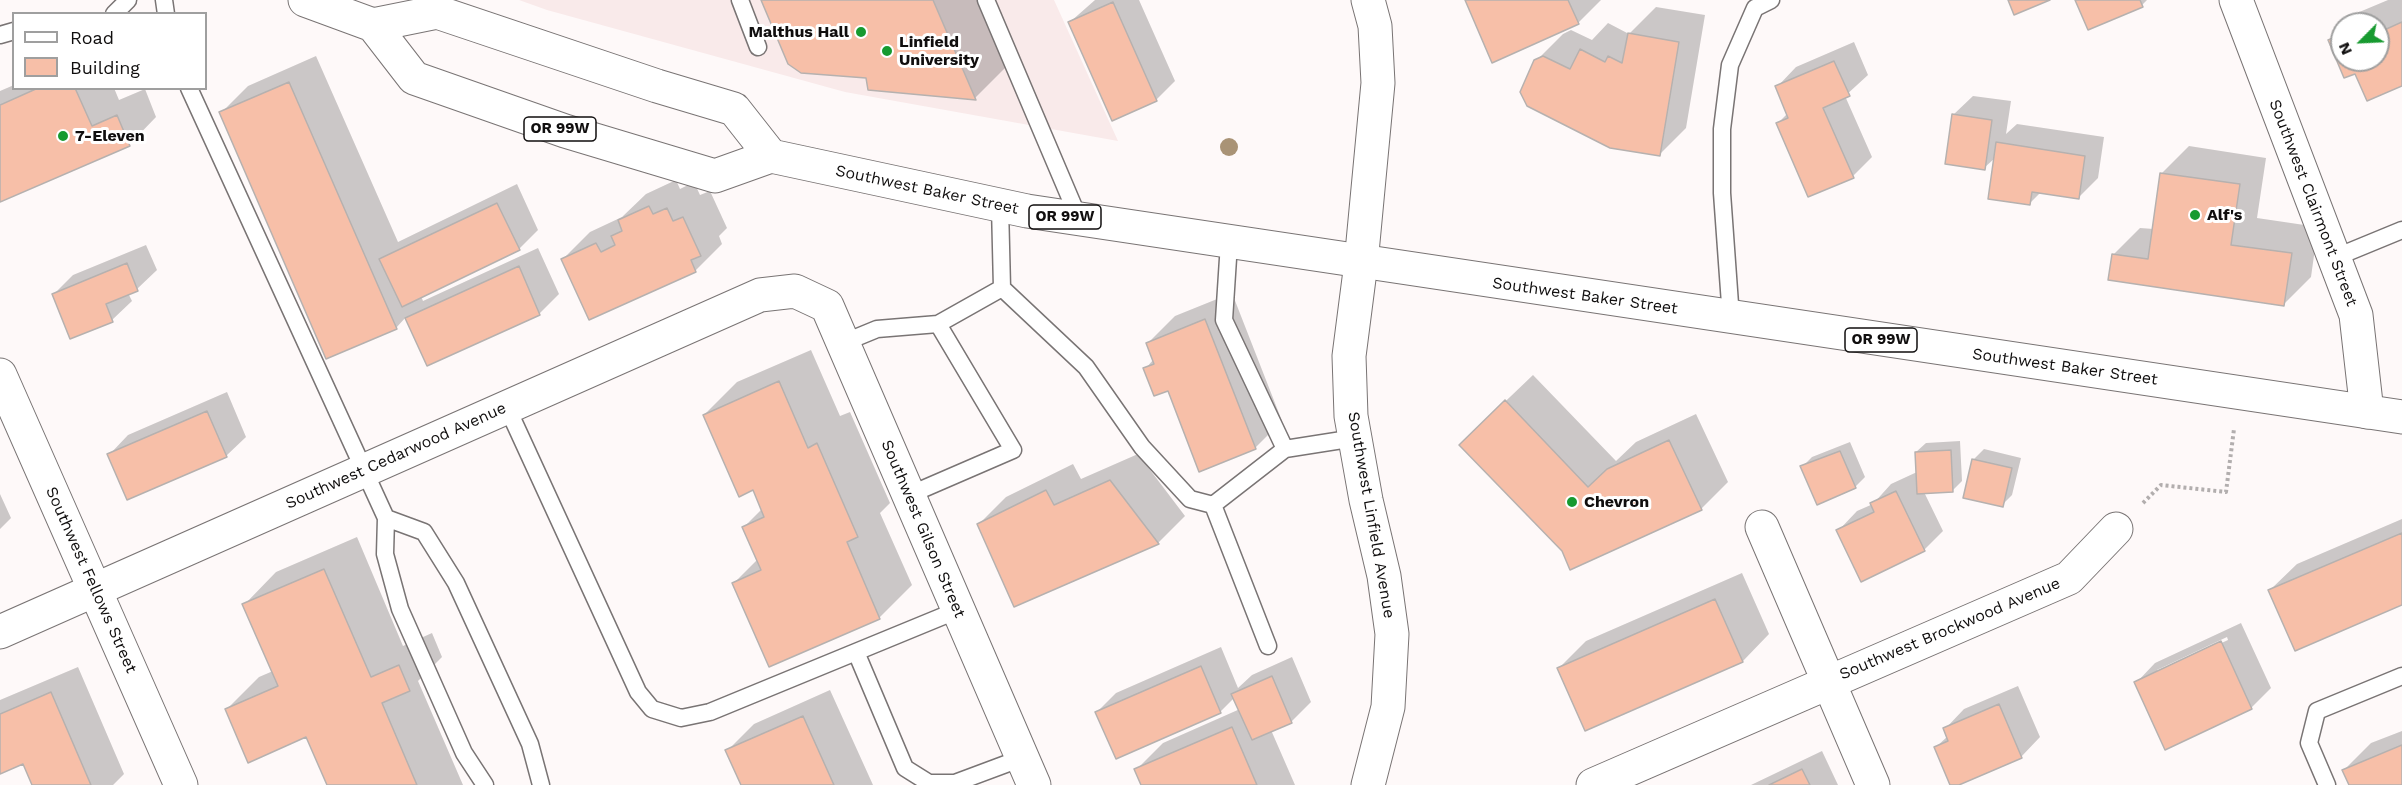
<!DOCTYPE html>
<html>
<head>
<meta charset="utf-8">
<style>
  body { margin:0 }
  #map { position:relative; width:2402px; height:785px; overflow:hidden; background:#fef9f9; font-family:"Work Sans",sans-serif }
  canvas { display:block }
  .legend { position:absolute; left:12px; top:12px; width:195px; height:78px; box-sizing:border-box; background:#fff; border:2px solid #9f9f9f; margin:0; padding:8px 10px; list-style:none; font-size:18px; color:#100e0e }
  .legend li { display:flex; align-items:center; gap:12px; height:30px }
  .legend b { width:30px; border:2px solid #9f9f9f }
  .north { position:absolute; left:2330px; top:12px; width:60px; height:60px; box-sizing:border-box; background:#fff; border:2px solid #9f9f9f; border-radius:50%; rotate:246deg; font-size:16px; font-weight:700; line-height:24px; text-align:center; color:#100e0e }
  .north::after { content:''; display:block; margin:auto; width:21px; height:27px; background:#179a30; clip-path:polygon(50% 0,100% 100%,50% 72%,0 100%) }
</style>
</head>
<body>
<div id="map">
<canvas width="2402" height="785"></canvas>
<ul class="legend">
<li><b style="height:8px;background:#fff"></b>Road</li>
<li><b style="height:16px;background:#f7bfa8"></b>Building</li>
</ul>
<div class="north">N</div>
</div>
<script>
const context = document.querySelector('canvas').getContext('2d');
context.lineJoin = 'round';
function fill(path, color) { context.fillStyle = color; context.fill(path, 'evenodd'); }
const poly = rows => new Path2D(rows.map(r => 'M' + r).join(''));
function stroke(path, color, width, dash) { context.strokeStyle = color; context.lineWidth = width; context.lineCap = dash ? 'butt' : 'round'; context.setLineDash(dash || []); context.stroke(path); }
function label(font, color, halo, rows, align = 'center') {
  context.font = font + ' "Work Sans",sans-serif'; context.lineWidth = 6; context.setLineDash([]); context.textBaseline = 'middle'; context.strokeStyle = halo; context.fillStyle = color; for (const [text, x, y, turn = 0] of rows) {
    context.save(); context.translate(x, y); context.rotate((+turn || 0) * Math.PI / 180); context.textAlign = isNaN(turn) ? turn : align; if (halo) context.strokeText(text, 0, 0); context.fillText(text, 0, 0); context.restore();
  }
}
const built = poly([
  [519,0,1054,0,1118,141,845,92,547,10]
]);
const shadow = poly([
  [763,0,988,0,1013,60,975,98],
  [1095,0,1139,0,1175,81,1156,100,1070,22],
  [1466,0,1601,0,1578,23],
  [2077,0,2147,0,2142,5],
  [2388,0,2402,0,2402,85,2356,72,2345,76,2330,40,2342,28,2342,60,2378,60,2378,24,2346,24,2357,13],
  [1656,7,1705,15,1686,128,1659,155,1536,61,1563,34,1571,30,1592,40,1608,23,1629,34],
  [1854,42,1868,75,1845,96,1872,157,1853,176,1778,123,1788,113,1777,87,1796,67],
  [316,56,398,242,517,184,538,230,519,249,421,296,423,301,538,248,559,294,539,314,427,364,406,317,396,328,221,113,248,86],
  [14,85,14,88,114,88,119,100,145,89,156,117,130,144,0,200,0,91],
  [1973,96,2011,101,2006,134,2017,124,2104,137,2098,178,2078,198,2041,192,2029,204,1995,158,1984,168,1953,115],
  [2189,146,2266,158,2257,218,2318,227,2311,277,2284,304,2113,255,2140,228,2154,229,2162,173],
  [676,180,680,189,694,182,700,195,710,191,727,228,719,236,722,244,695,271,563,259,590,232,622,217,646,194],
  [146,245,157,270,137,289,128,293,132,301,112,320,53,295,73,275],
  [1232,293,1282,421,1255,448,1169,389,1145,369,1154,359,1148,343,1175,316],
  [811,350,840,416,850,412,890,503,880,513,912,585,879,618,734,583,758,559,744,527,762,509,754,488,704,415,737,382],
  [1533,375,1616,461,1636,442,1696,414,1728,482,1701,509,1563,550,1488,418],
  [227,392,246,437,226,456,109,455,128,435],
  [1960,441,1962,481,1952,491,1924,492,1943,531,1924,550,1838,531,1857,511,1873,504,1891,484,1917,472,1916,452,1926,443],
  [1850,442,1865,477,1855,487,1802,467,1812,457],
  [1984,449,2021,458,2012,495,2002,505,1965,496,1974,459],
  [1138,454,1185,516,1158,543,1015,605,979,524,1006,497,1073,464,1081,479],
  [0,494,11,518,0,529],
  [2402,519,2402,604,2270,590,2297,564],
  [357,537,403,646,432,633,442,657,418,681,463,785,329,785,307,735,226,710,259,677,273,671,244,605,276,572],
  [1742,573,1769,634,1743,661,1585,729,1559,668,1586,641],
  [2241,623,2271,688,2252,707,2166,748,2136,683,2155,663],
  [2227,637,2228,640,2157,673,2157,670],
  [1221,647,1238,688,1252,675,1292,657,1311,702,1292,721,1271,730,1295,785,1142,785,1136,770,1163,743,1240,709,1234,698,1221,711,1116,757,1097,712,1116,693],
  [78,667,124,774,113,785,33,785,24,762,0,772,0,700],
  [2018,686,2040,737,2021,757,1952,785,1936,747,1948,736,1945,729,1964,709],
  [830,690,873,785,742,785,727,751,754,724],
  [2402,731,2402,785,2350,785,2344,770,2371,743],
  [1822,751,1838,785,1751,785]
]);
const building = poly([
  [761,0,933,0,976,100,868,90,866,78,801,73,788,64,761,0],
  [1465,0,1568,0,1579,24,1492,63,1465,0],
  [2008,0,2050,0,2014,15,2008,0],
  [2075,0,2140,0,2143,7,2088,30,2075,0],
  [1113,2,1157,101,1112,121,1068,22,1113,2],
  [2377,19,2382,31,2402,22,2402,86,2367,101,2355,74,2344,78,2328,40,2342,34,2342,60,2378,60,2378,24,2365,24,2377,19],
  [1628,33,1679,42,1660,156,1610,148,1527,106,1520,92,1534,60,1543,56,1570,69,1580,49,1605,62,1608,56,1622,63,1628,33],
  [1834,61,1850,96,1823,108,1854,178,1808,197,1776,123,1788,118,1775,86,1834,61],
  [289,82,397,329,326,359,219,112,289,82],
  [38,88,75,88,92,126,117,115,130,146,0,202,0,105,38,88],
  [1952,114,1992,120,1985,170,1945,164,1952,114],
  [1996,142,2085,156,2079,199,2032,192,2030,205,1988,199,1996,142],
  [2160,173,2240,184,2231,245,2292,253,2284,306,2108,280,2112,254,2148,259,2160,173],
  [497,203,520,250,402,307,379,259,497,203],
  [649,206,653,214,667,208,673,221,683,217,701,256,691,260,696,272,589,320,561,259,596,243,601,252,615,245,611,236,622,231,618,220,649,206],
  [127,263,138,291,106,304,113,322,70,339,52,294,127,263],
  [519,266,540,315,427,366,405,318,519,266],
  [1205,319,1256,449,1199,472,1168,391,1154,396,1143,368,1154,364,1146,343,1205,319],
  [779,381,808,448,817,443,858,537,847,542,880,619,769,667,732,583,761,570,742,527,764,517,753,490,739,497,703,415,779,381],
  [1505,400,1588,487,1607,469,1669,440,1702,510,1570,570,1562,551,1459,445,1505,400],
  [207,411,227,457,127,500,107,454,207,411],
  [1951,450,1953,492,1917,494,1915,452,1951,450],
  [1840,451,1856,488,1817,505,1800,466,1840,451],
  [1972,459,2012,468,2003,507,1963,498,1972,459],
  [1110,480,1159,544,1014,607,977,524,1046,490,1054,505,1110,480],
  [1896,491,1925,551,1861,582,1836,530,1874,512,1870,503,1896,491],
  [2402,533,2402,605,2295,651,2268,590,2402,533],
  [324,569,371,677,399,665,410,691,382,703,417,785,327,785,306,737,248,763,225,709,278,686,242,604,324,569],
  [1715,599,1743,662,1585,731,1557,668,1715,599],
  [2221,641,2252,709,2165,750,2134,682,2221,641],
  [1201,666,1221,713,1116,759,1095,712,1201,666],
  [1272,676,1292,723,1252,740,1231,694,1272,676],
  [51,692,91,785,32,785,23,764,0,774,0,714,51,692],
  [1999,704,2022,758,1959,785,1950,785,1934,747,1948,741,1943,728,1999,704],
  [803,716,834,785,741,785,725,750,803,716],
  [1232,727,1257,785,1141,785,1134,769,1232,727],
  [2402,745,2402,785,2349,785,2342,770,2402,745],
  [1802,769,1810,785,1769,785,1802,769]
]);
const path = poly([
  [2143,503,2161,485,2226,492,2234,429]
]);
const lane = poly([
  [164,0,166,14],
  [740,0,758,47],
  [986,0,1079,219],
  [114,14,128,0],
  [0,35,14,31],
  [189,88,386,518,385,554,400,609,464,753,485,785],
  [1000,206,1002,288,1086,367,1142,447,1190,499,1213,505,1268,646],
  [1229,243,1224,320,1285,449],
  [2334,258,2402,230],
  [1731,318,1722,193,1722,129,1730,65,1755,8,1771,0],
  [843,343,877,329,938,324,1002,288],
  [507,407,638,692,652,709,681,718,710,712,958,610],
  [909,495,1013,450,938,324],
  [1213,505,1285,449,1355,438],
  [386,518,424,532,456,583,530,744,541,785],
  [856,652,905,768,929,783,955,783,1022,758],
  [2327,785,2309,743,2317,711,2402,676]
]);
const street = poly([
  [2236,0,2356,315,2367,412],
  [1361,263,1349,356,1351,416,1366,500,1384,576,1392,634,1388,707,1368,785],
  [1762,527,1873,785],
  [0,632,760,295,795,291,827,306,1034,785],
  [1593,785,2069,578,2116,529]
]);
const secondary = poly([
  [1361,263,1378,83,1375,26,1368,0],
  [0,375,181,785]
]);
const highway = poly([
  [305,0,373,25,437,12,657,86,734,109,771,156],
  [373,25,414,78,565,131,715,176,771,156,1027,211,2402,417]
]);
const trees = [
  [1229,147]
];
const markers = [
  [861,32,6,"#179a30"],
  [887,51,6,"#179a30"],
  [63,136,6,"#179a30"],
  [2195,215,6,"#179a30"],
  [1572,502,6,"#179a30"]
];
const shields = [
  [560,129,72],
  [1065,217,72],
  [1881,340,72]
];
const shieldNames = [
  ["OR 99W",560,129],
  ["OR 99W",1065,217],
  ["OR 99W",1881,340]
];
const poiNames = [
  ["Malthus Hall",849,32,"right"],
  ["Linfield",899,42],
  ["University",899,60],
  ["7-Eleven",75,136],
  ["Alf's",2207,215],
  ["Chevron",1584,502]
];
const streetNames = [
  ["Southwest Baker Street",927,190,12],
  ["Southwest Clairmont Street",2313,203,69],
  ["Southwest Baker Street",1585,296,8],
  ["Southwest Baker Street",2065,367,8],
  ["Southwest Cedarwood Avenue",396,456,-24],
  ["Southwest Linfield Avenue",1371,515,80],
  ["Southwest Gilson Street",923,529,67],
  ["Southwest Fellows Street",91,580,66],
  ["Southwest Brockwood Avenue",1950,629,-23]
];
fill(built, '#f9eaea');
fill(shadow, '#0003');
fill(building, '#f7bfa8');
stroke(building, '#b6b1af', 1.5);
stroke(lane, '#797474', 19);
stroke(street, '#797474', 35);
stroke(secondary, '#797474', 35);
stroke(highway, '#797474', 35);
stroke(path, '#b2aeae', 4, [3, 3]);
stroke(lane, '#fff', 16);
stroke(street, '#fff', 33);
stroke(secondary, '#fff', 33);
stroke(highway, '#fff', 33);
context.fillStyle = '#a99376';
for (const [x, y] of trees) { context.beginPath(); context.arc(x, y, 9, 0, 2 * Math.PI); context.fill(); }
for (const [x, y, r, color] of markers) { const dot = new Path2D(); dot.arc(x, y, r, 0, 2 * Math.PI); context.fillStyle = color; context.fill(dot); stroke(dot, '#fff', 2); }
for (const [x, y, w] of shields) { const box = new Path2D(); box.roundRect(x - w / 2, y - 12, w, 24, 4.5); context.fillStyle = '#fff'; context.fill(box); stroke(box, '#100e0e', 1.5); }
label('bold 15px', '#100e0e', null, shieldNames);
label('bold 16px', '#100e0e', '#fff', poiNames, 'left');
label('16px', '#100e0e', '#fff', streetNames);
</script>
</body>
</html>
